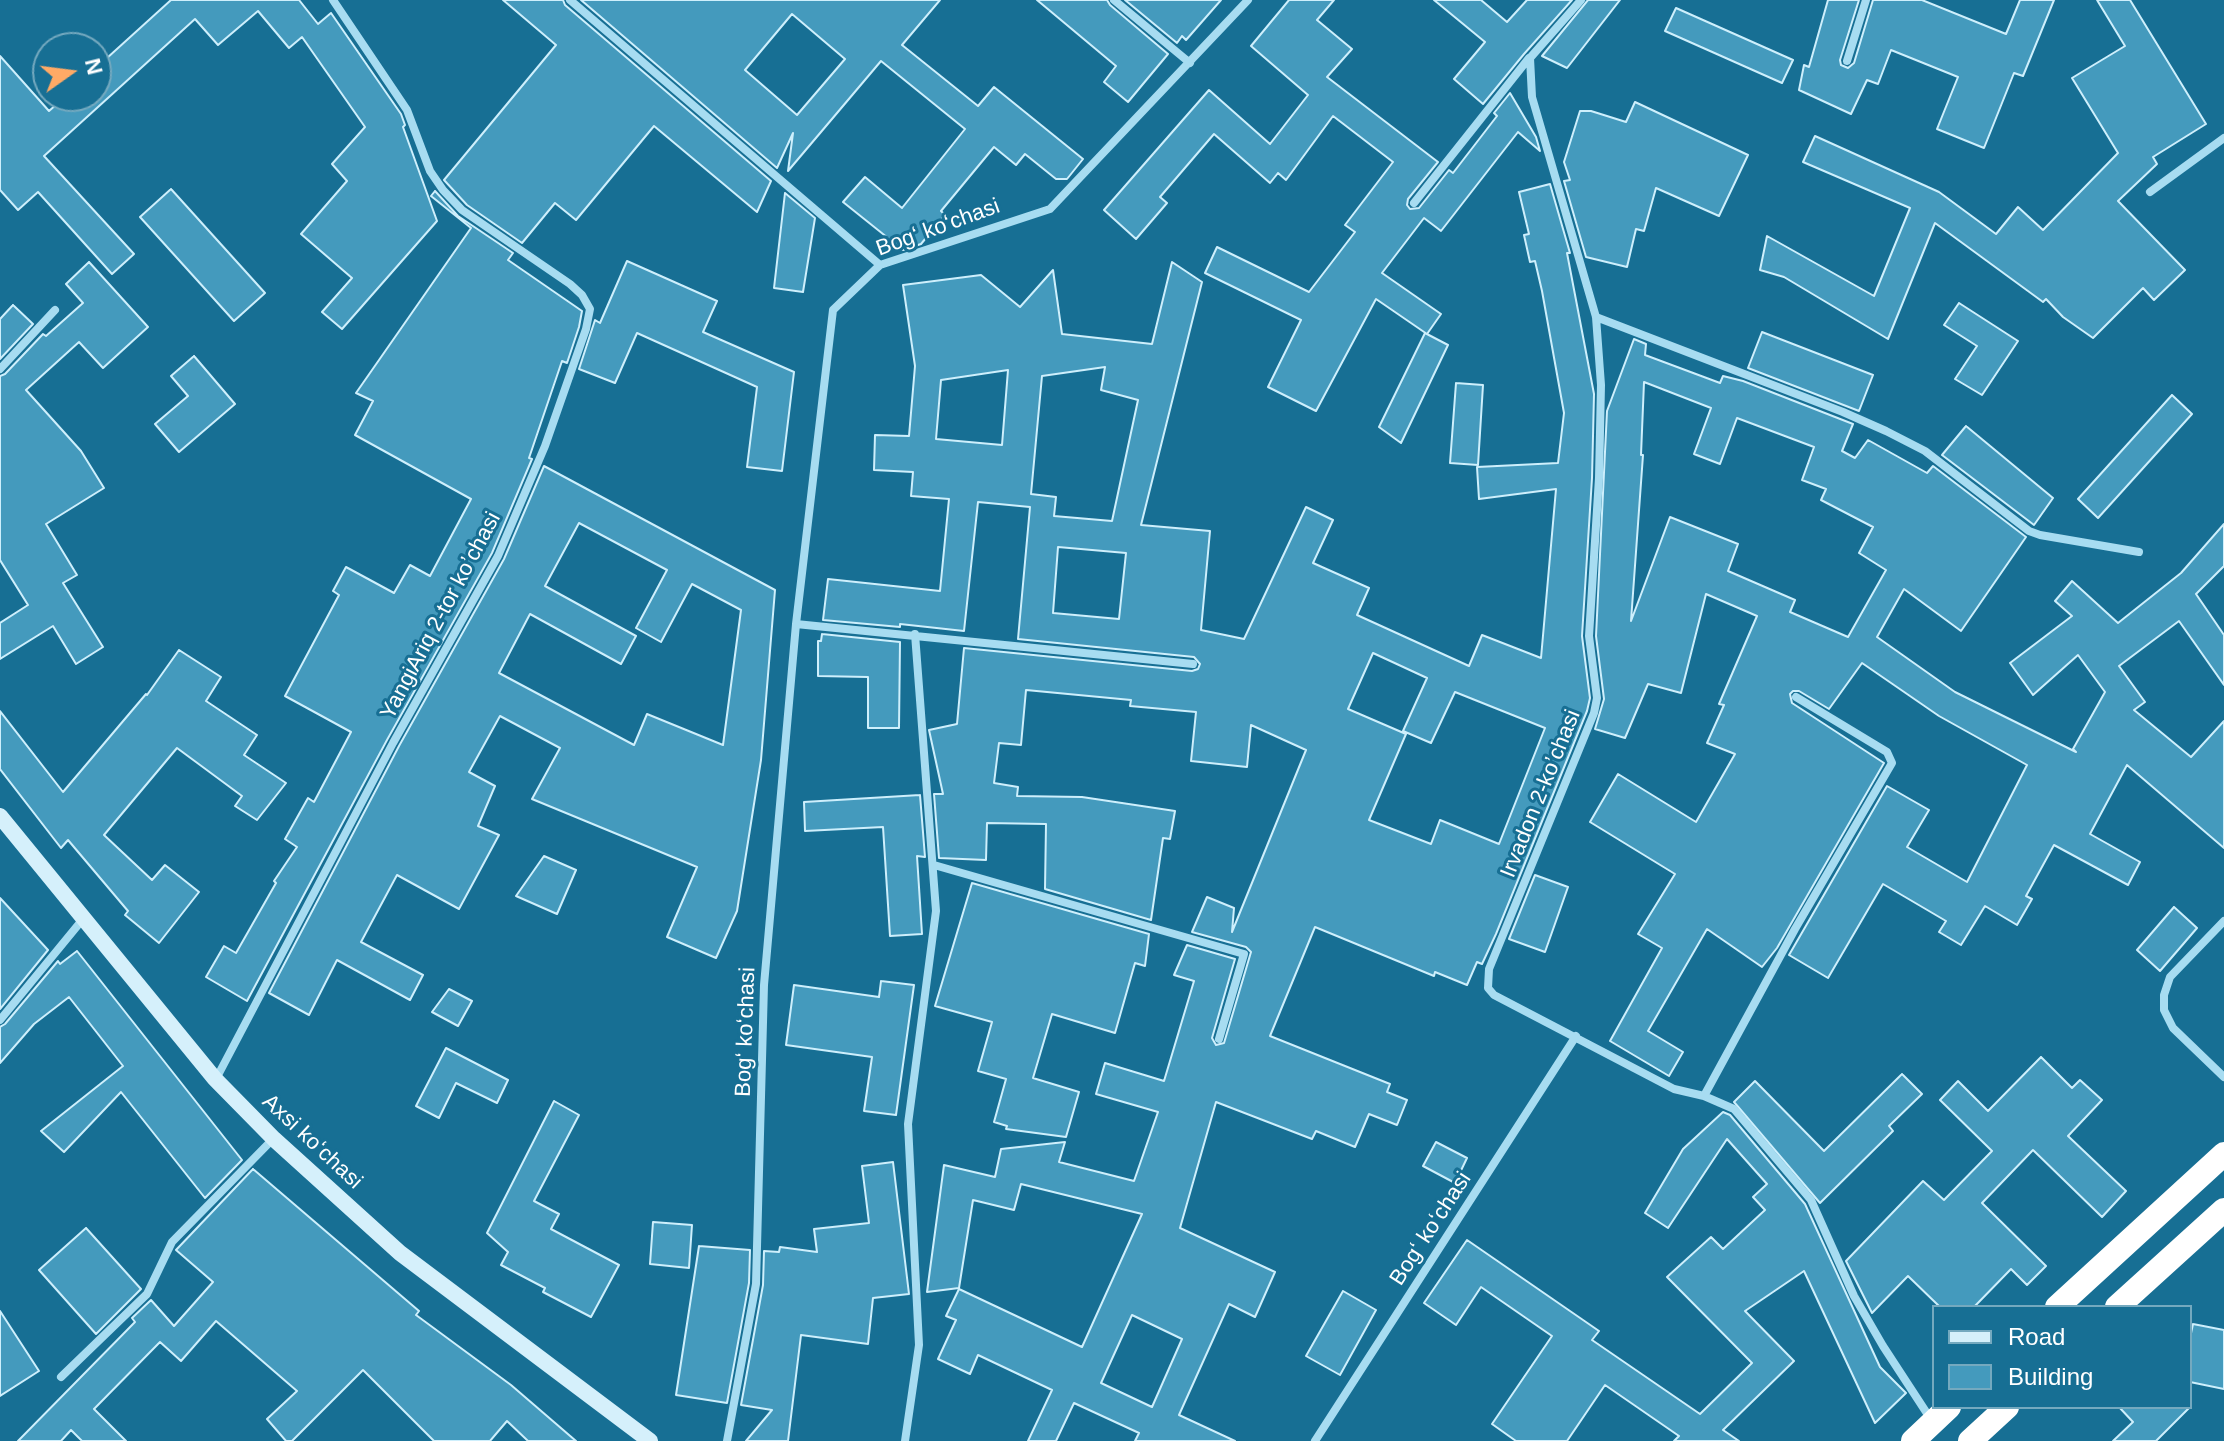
<!DOCTYPE html>
<html>
<head>
<meta charset="utf-8">
<style>
  body { margin:0 }
  #map { position:relative; width:2224px; height:1441px; overflow:hidden; background:#176f94; font-family:Arial,sans-serif }
  canvas { display:block }
  .legend { position:absolute; left:1932px; top:1305px; width:260px; height:104px; box-sizing:border-box; background:#176f94; border:2px solid #74a9bf; margin:0; padding:10px 14px; list-style:none; font-size:24px; color:#fff }
  .legend li { display:flex; align-items:center; gap:16px; height:40px }
  .legend b { width:40px; border:2px solid #74a9bf }
  .north { position:absolute; left:32px; top:32px; width:80px; height:80px; box-sizing:border-box; background:#176f94; border:2px solid #74a9bf; border-radius:50%; rotate:76deg; font-size:22px; font-weight:700; line-height:32px; text-align:center; color:#fff }
  .north::after { content:''; display:block; margin:auto; width:28px; height:36px; background:#fa6; clip-path:polygon(50% 0,100% 100%,50% 72%,0 100%) }
</style>
</head>
<body>
<div id="map">
<canvas width="2224" height="1441"></canvas>
<ul class="legend">
<li><b style="height:10px;background:#d5f0fb"></b>Road</li>
<li><b style="height:22px;background:#449abd"></b>Building</li>
</ul>
<div class="north">N</div>
</div>
<script>
const context = document.querySelector('canvas').getContext('2d');
context.lineJoin = 'round';
function fill(path, color) { context.fillStyle = color; context.fill(path, 'evenodd'); }
const poly = rows => new Path2D(rows.map(r => 'M' + r).join(''));
function stroke(path, color, width, dash) { context.strokeStyle = color; context.lineWidth = width; context.lineCap = dash ? 'butt' : 'round'; context.setLineDash(dash || []); context.stroke(path); }
function label(font, color, halo, rows, align = 'center') {
  context.font = font + ' Arial,sans-serif'; context.lineWidth = 6; context.setLineDash([]); context.textBaseline = 'middle'; context.strokeStyle = halo; context.fillStyle = color; for (const [text, x, y, turn = 0] of rows) {
    context.save(); context.translate(x, y); context.rotate((+turn || 0) * Math.PI / 180); context.textAlign = isNaN(turn) ? turn : align; if (halo) context.strokeText(text, 0, 0); context.fillText(text, 0, 0); context.restore();
  }
}
const building = poly([
  [171,0,299,0,318,24,331,13,401,114,405,125,403,127,437,221,342,329,322,312,352,278,301,234,347,181,332,164,365,127,302,37,289,48,258,11,218,45,195,19,44,156,134,254,112,274,38,192,18,210,0,190,0,56,49,111,66,96,96,96,96,68,171,0],
  [503,0,563,0,565,5,771,181,757,212,654,126,576,220,555,203,522,243,467,205,444,180,556,45,503,0],
  [581,0,940,0,902,45,978,106,994,87,1083,159,1067,179,1056,179,1025,154,1016,165,994,147,941,211,945,215,921,244,903,250,843,202,865,177,902,208,965,129,881,61,788,171,793,133,777,168,581,0],
  [792,14,845,59,797,115,745,70,792,14],
  [1037,0,1107,0,1110,5,1168,54,1128,102,1104,82,1116,66,1037,0],
  [1125,0,1221,0,1186,40,1182,36,1177,43,1125,0],
  [1289,0,1334,0,1317,20,1352,49,1327,77,1438,162,1408,199,1407,205,1410,209,1419,208,1449,170,1453,173,1497,116,1494,113,1510,93,1536,137,1540,151,1518,132,1441,231,1424,218,1382,273,1441,314,1427,334,1376,299,1316,411,1268,387,1301,320,1205,273,1217,247,1309,292,1355,232,1345,225,1393,162,1333,116,1286,180,1278,173,1270,183,1214,134,1160,197,1167,203,1136,239,1104,210,1209,90,1270,144,1308,95,1251,46,1289,0],
  [1434,0,1481,0,1507,22,1527,0,1572,0,1524,54,1483,104,1454,79,1485,42,1434,0],
  [1588,0,1620,0,1567,68,1542,56,1588,0],
  [1828,0,1859,0,1840,60,1841,65,1848,68,1854,63,1873,0,1922,0,2006,34,2020,0,2054,0,2023,76,2014,73,1984,148,1937,129,1958,77,1891,50,1878,84,1867,80,1851,114,1799,90,1804,65,1809,67,1828,0],
  [2097,0,2130,0,2206,124,2153,157,2157,164,2118,201,2185,270,2154,300,2143,288,2093,338,2063,317,2046,299,2043,302,1935,223,1888,339,1784,277,1760,270,1767,236,1874,296,1910,208,1803,162,1815,136,1939,192,1996,234,2018,207,2043,230,2118,153,2072,78,2125,46,2097,0],
  [1676,8,1793,60,1782,83,1665,31,1676,8],
  [1635,102,1748,155,1719,216,1656,188,1644,231,1636,229,1627,267,1586,257,1564,181,1570,180,1564,162,1580,111,1591,111,1626,122,1635,102],
  [1550,184,1570,253,1567,253,1594,394,1592,478,1582,636,1590,698,1587,711,1496,934,1482,964,1477,962,1467,985,1435,972,1434,976,1315,927,1270,1036,1390,1084,1387,1092,1407,1100,1397,1125,1369,1114,1355,1147,1316,1131,1312,1139,1216,1102,1180,1228,1275,1272,1255,1317,1229,1304,1179,1415,1235,1441,1135,1441,1139,1433,1074,1403,1056,1441,1028,1441,1052,1390,978,1355,970,1374,938,1359,956,1320,946,1316,959,1289,1082,1347,1142,1214,1021,1184,1014,1210,973,1200,959,1288,927,1292,944,1165,995,1177,1001,1149,1065,1142,1059,1162,1134,1181,1158,1112,1096,1094,1105,1063,1164,1081,1194,981,1174,975,1187,945,1235,959,1212,1038,1216,1045,1224,1043,1251,952,1246,947,1192,932,1207,897,1234,908,1232,932,1306,750,1251,725,1247,767,1191,761,1196,712,1130,706,1131,700,1026,690,1021,745,999,743,994,783,1018,787,1017,796,1082,797,1175,811,1170,839,1163,838,1151,920,1045,889,1046,824,987,823,986,860,939,858,934,794,943,794,929,730,957,724,964,648,1192,671,1198,669,1200,664,1194,657,1018,639,1030,507,978,502,964,631,900,624,900,627,823,620,828,579,940,591,949,499,911,496,913,472,874,470,875,435,909,436,915,366,903,285,981,275,1020,307,1053,270,1062,334,1152,344,1172,262,1202,282,1141,525,1210,531,1201,630,1244,639,1306,507,1333,520,1313,563,1369,588,1357,615,1469,666,1482,635,1541,658,1556,489,1479,499,1477,467,1558,463,1564,413,1542,291,1535,261,1530,262,1524,235,1529,234,1519,192,1550,184],
  [1105,367,1101,390,1138,400,1112,521,1054,516,1056,497,1031,494,1042,376,1105,367],
  [1008,370,1002,445,936,439,941,380,1008,370],
  [1058,547,1126,553,1119,619,1053,613,1058,547],
  [1373,653,1427,678,1403,731,1431,743,1455,692,1545,728,1499,844,1440,820,1431,844,1369,820,1406,734,1348,709,1373,653],
  [1132,1315,1182,1339,1152,1407,1101,1383,1132,1315],
  [171,189,265,293,234,321,140,217,171,189],
  [435,191,458,216,513,253,508,260,582,311,579,327,567,363,562,361,529,458,532,459,492,553,387,740,247,1001,206,977,224,946,236,953,276,883,274,881,297,847,285,839,308,798,314,802,351,732,285,696,339,595,333,591,346,567,394,593,410,565,430,576,471,499,355,435,373,401,356,393,471,228,431,196,435,191],
  [785,193,815,218,803,292,774,288,785,193],
  [627,261,717,301,703,332,794,372,782,471,747,467,757,387,637,333,615,383,579,369,595,320,600,323,627,261],
  [89,262,148,327,103,368,79,342,26,390,81,451,104,488,46,524,77,575,63,583,103,647,76,664,53,626,0,659,0,623,28,605,0,560,0,376,5,374,43,334,46,336,83,303,66,284,89,262],
  [1959,303,2018,341,1982,395,1955,379,1977,346,1944,325,1959,303],
  [13,305,33,324,0,359,0,319,13,305],
  [1762,332,1873,375,1859,411,1748,368,1762,332],
  [1425,333,1448,345,1401,443,1379,427,1425,333],
  [1634,339,1646,344,1645,355,1720,383,1723,376,1743,381,1853,424,1842,451,1855,458,1868,440,1927,473,1933,466,2026,537,1961,631,1904,589,1877,637,1955,692,2076,752,2073,749,2105,692,2078,655,2033,695,2010,663,2072,616,2055,601,2072,581,2118,623,2181,573,2224,524,2224,566,2196,594,2224,635,2224,685,2179,621,2119,666,2145,702,2134,710,2191,757,2224,721,2224,848,2127,765,2090,834,2140,862,2128,885,2054,845,2026,896,2032,899,2017,925,1985,906,1961,945,1939,932,1946,921,1883,884,1828,978,1789,955,1887,786,1929,810,1907,847,1967,882,2027,765,1939,716,1862,663,1829,709,1799,691,1793,691,1790,694,1792,703,1884,763,1777,948,1762,967,1707,929,1648,1031,1683,1052,1669,1076,1610,1041,1662,948,1638,934,1675,874,1590,822,1618,774,1696,822,1735,754,1707,743,1724,705,1719,704,1757,616,1706,594,1681,693,1648,684,1625,738,1595,729,1604,699,1596,636,1607,411,1634,339],
  [1644,382,1711,408,1694,454,1720,464,1737,418,1814,447,1802,480,1826,489,1821,500,1873,527,1859,553,1886,570,1848,637,1790,612,1795,600,1728,571,1738,544,1670,517,1631,621,1643,455,1641,455,1644,382],
  [194,356,235,404,179,452,155,424,188,396,171,376,194,356],
  [1456,383,1483,385,1478,465,1450,463,1456,383],
  [2172,395,2192,414,2098,518,2078,499,2172,395],
  [1966,426,2053,498,2034,525,1942,455,1966,426],
  [544,466,775,590,761,760,737,911,716,958,667,937,697,867,532,799,560,748,500,716,469,772,495,786,478,826,499,835,459,909,397,875,361,942,423,975,410,1000,337,960,309,1015,269,993,399,746,504,559,544,466],
  [579,523,667,570,636,628,661,642,692,584,741,610,723,745,647,714,634,745,499,673,530,614,621,664,636,636,545,586,579,523],
  [822,634,900,642,899,728,868,728,868,677,818,676,818,641,821,641,822,634],
  [179,650,221,677,206,701,257,735,244,755,286,783,257,820,235,806,242,796,177,748,104,835,152,880,165,865,199,892,159,943,125,915,128,911,68,840,61,848,0,769,0,711,63,792,146,694,147,695,179,650],
  [920,795,925,857,917,856,922,934,890,936,883,827,805,831,804,802,920,795],
  [544,856,576,870,557,914,516,896,544,856],
  [1535,875,1568,887,1545,952,1509,939,1535,875],
  [972,883,1149,934,1145,966,1135,963,1115,1033,1052,1014,1033,1078,1079,1092,1066,1137,1006,1129,1007,1126,994,1122,1006,1079,978,1071,992,1022,935,1006,972,883],
  [0,898,48,950,0,1009,0,898],
  [2174,907,2197,928,2160,971,2137,950,2174,907],
  [77,951,242,1160,205,1198,121,1092,64,1152,41,1131,123,1066,69,997,34,1024,0,1063,0,1027,5,1024,58,961,60,964,77,951],
  [881,981,914,985,896,1115,864,1111,872,1057,786,1045,794,985,879,997,881,981],
  [449,989,472,1001,458,1026,432,1012,449,989],
  [446,1048,508,1080,497,1103,456,1083,439,1118,416,1106,446,1048],
  [2041,1057,2072,1088,2080,1080,2102,1100,2068,1136,2126,1191,2102,1217,2033,1150,1982,1203,2046,1266,2027,1285,2011,1269,1974,1307,1940,1307,1908,1276,1872,1313,1846,1261,1923,1181,1944,1200,1992,1151,1940,1100,1958,1081,1988,1111,2041,1057],
  [1902,1074,1922,1094,1889,1126,1893,1131,1820,1203,1734,1102,1755,1081,1824,1151,1902,1074],
  [554,1101,579,1115,534,1201,559,1214,551,1229,619,1265,591,1317,543,1292,545,1288,501,1265,508,1252,487,1233,554,1101],
  [1723,1112,1730,1115,1805,1204,1880,1367,1906,1393,1875,1423,1804,1271,1745,1311,1794,1361,1723,1430,1739,1441,1674,1441,1679,1436,1605,1385,1567,1441,1516,1441,1492,1424,1552,1336,1481,1287,1456,1325,1424,1303,1467,1240,1599,1331,1592,1340,1700,1414,1752,1363,1667,1277,1711,1237,1723,1249,1765,1210,1753,1197,1767,1184,1727,1139,1668,1228,1645,1213,1683,1149,1723,1112],
  [1436,1142,1467,1158,1455,1183,1423,1166,1436,1142],
  [893,1162,909,1294,873,1298,868,1344,801,1335,788,1441,746,1441,772,1410,741,1405,763,1285,764,1251,779,1252,780,1247,817,1252,814,1229,869,1223,862,1166,893,1162],
  [253,1169,419,1311,416,1315,511,1385,576,1441,528,1441,507,1421,490,1441,434,1441,363,1370,292,1441,286,1441,267,1419,297,1391,216,1321,181,1361,160,1342,94,1409,126,1441,82,1441,71,1430,61,1441,18,1441,135,1322,132,1318,151,1300,174,1326,213,1282,176,1250,253,1169],
  [653,1222,692,1225,689,1268,650,1264,653,1222],
  [86,1228,141,1289,96,1334,39,1270,86,1228],
  [699,1246,750,1250,749,1283,727,1403,676,1395,699,1246],
  [1343,1291,1376,1310,1340,1375,1306,1356,1343,1291],
  [0,1311,39,1371,0,1396,0,1311],
  [2193,1324,2224,1330,2224,1389,2190,1382,2190,1338,2193,1324],
  [2119,1407,2190,1407,2156,1441,2113,1441,2133,1422,2119,1407]
]);
const street = poly([
  [570,0,880,265],
  [1114,0,1190,63],
  [1581,0,1530,58,1532,97,1596,317,1601,385,1599,478,1589,636,1597,698,1594,713,1489,969,1488,988,1494,995,1674,1089,1704,1096,1734,1109,1811,1200,1854,1296,1883,1346,1930,1418],
  [1847,61,1866,0],
  [2150,192,2224,138],
  [1414,203,1529,58],
  [1596,317,1843,412,1886,431,1925,451,2029,531,2040,535,2139,552],
  [0,369,55,310],
  [796,624,1193,664],
  [934,865,1244,954,1219,1039],
  [2224,921,2170,977,2164,995,2164,1010,2173,1028,2224,1077],
  [0,1020,83,919],
  [216,1079,393,743,498,556,545,446,586,329,590,309,582,295,570,284,462,210,443,190,430,171,407,110,333,0],
  [1704,1096,1795,929,1892,763,1887,752,1796,697],
  [61,1377,147,1294,172,1242,273,1139],
  [727,1441,756,1284,764,985,796,624,833,310,880,265,1050,209,1248,0],
  [905,1441,919,1345,908,1124,936,911,915,634],
  [1315,1441,1576,1036]
]);
const secondary = poly([
  [0,816,215,1079,274,1139,400,1253,650,1441]
]);
const highway = poly([
  [2057,1307,2224,1154],
  [2117,1307,2224,1210],
  [1913,1441,1949,1407],
  [1970,1441,2007,1407]
]);
const streetNames = [
  ["Bogʻ koʻchasi",938,228,-20],
  ["YangiАriq 2-tor koʼchasi",441,616,-62],
  ["Irvadon 2-koʼchasi",1541,794,-68],
  ["Bogʻ koʻchasi",746,1032,-88],
  ["Axsi koʻchasi",312,1142,43],
  ["Bogʻ koʻchasi",1431,1229,-57]
];
fill(building, '#449abd');
stroke(building, '#ceeffc', 2);
stroke(street, '#a7dcf1', 8);
stroke(secondary, '#d5f0fb', 16);
stroke(highway, '#fff', 24);
label('22px', '#fff', '#176f94', streetNames);
</script>
</body>
</html>
